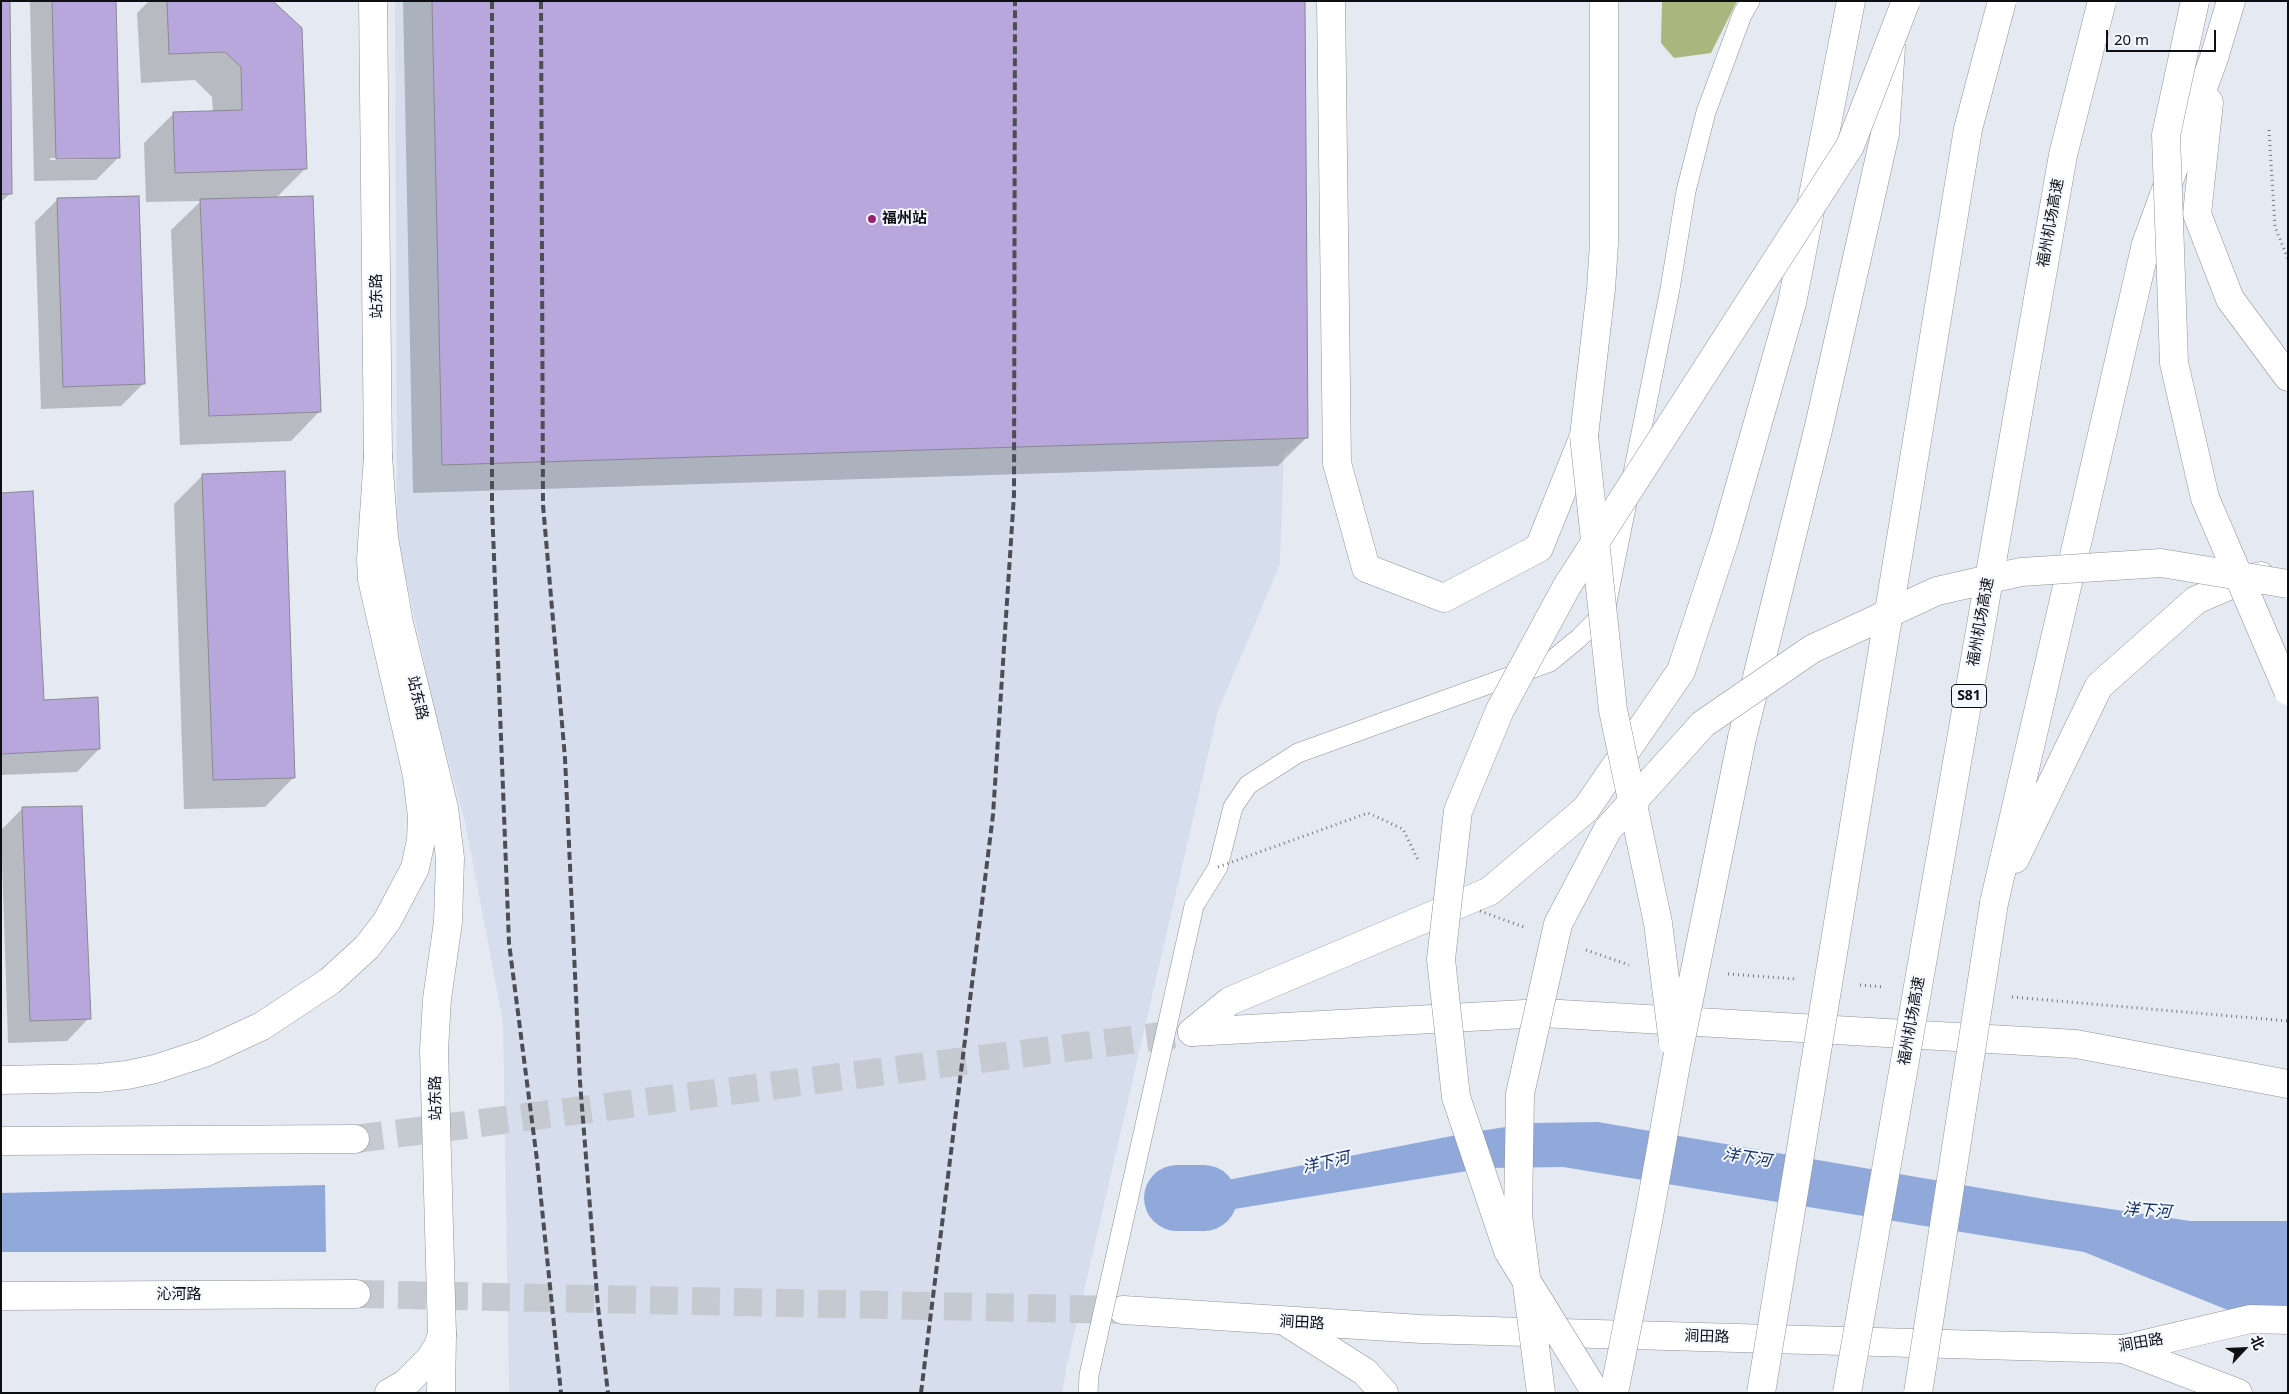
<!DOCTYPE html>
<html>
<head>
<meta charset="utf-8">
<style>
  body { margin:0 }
  #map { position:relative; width:2289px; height:1394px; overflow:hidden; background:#e5eaf2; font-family:"Noto Sans","Noto Sans SC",sans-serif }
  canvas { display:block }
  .frame { position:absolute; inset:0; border:2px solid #0e0f12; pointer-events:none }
  .north { position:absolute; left:2219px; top:1324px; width:50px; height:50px; -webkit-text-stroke:4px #f3f7fe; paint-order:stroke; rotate:65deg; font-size:14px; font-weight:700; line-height:20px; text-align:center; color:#0e0f12 }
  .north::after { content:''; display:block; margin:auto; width:18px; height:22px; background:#0e0f12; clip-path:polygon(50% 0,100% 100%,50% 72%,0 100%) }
  .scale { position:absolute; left:2106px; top:30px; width:110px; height:22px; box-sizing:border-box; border:2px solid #0e0f12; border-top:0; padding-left:6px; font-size:15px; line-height:18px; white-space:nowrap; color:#0e0f12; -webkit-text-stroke:4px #f3f7fe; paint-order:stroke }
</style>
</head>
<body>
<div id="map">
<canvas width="2289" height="1394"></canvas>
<div class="frame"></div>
<div class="north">北</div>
<div class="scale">20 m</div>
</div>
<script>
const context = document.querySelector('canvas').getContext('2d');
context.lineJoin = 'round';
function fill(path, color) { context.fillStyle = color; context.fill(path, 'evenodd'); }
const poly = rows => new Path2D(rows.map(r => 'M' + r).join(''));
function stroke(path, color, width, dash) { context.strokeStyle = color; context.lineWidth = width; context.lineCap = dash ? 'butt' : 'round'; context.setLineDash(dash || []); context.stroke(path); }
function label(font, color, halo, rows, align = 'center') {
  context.font = font + ' "Noto Sans","Noto Sans SC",sans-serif'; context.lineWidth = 4; context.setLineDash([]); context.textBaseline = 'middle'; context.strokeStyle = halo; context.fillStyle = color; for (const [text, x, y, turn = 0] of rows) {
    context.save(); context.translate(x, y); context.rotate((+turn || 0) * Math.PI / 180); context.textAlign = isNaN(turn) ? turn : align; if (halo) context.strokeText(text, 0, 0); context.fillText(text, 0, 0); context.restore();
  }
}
const built = poly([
  [395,1,1305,1,1308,438,1284,454,1280,564,1218,711,1067,1365,1062,1393,509,1393,503,1022,465,822,433,703,397,536]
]);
const forest = poly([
  [1662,1,1737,1,1711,53,1674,58,1661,43]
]);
const water = poly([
  [1598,1122,2044,1199,2190,1221,2288,1221,2288,1314,2250,1319,2084,1252,1563,1167,1486,1168,1216,1212,1210,1208,1204,1198,1207,1188,1212,1183,1467,1133,1531,1123],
  [325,1185,326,1252,1,1252,1,1193]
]);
const shadow = poly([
  [1,1,11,193,1,202],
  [30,1,115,1,119,157,96,180,34,181],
  [97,157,97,159,50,160,50,158],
  [149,1,271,1,305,169,276,198,320,411,291,441,180,445,171,230,201,201,146,202,144,143,173,114,213,113,212,97,195,80,141,83,137,13],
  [403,1,1304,1,1307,437,1278,466,413,493],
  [58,199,143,384,121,406,41,409,35,222],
  [203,475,294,777,265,807,184,809,174,504],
  [1,494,43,701,99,749,77,772,1,775],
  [22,809,89,1018,67,1041,8,1043,1,830]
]);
const river = poly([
  [1177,1198,1204,1198]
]);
const building = poly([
  [1,1,10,1,12,194,1,194,1,1],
  [52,1,116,1,120,158,56,159,52,1],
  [167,1,273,1,302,28,307,169,175,173,173,112,242,110,241,67,225,52,169,54,167,1],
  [432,1,1305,1,1308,438,442,465,432,1],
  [139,196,145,384,63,387,57,198,139,196],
  [313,196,321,412,209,416,200,199,313,196],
  [285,471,295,778,213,780,202,474,285,471],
  [33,491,44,700,98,697,100,749,1,754,1,493,33,491],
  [82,806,91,1019,30,1021,22,807,82,806]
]);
const secondaryTunnel = poly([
  [355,1139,1192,1032],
  [356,1294,1123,1310]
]);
const path = poly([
  [2269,130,2275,227,2288,259]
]);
const service = poly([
  [1194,906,1218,867,1233,807,1248,785,1298,753,1550,662,1579,638,1605,612,1670,289,1686,191,1706,112,1742,15,1750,1]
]);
const tertiary = poly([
  [373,1,378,456,384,538,399,623,444,808,450,858,448,922,437,999,434,1050,442,1334,441,1393]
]);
const secondary = poly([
  [1331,1,1337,463,1366,568,1444,598,1539,548,1584,436,1601,289,1604,243,1604,1],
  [2209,102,2197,214,2230,299,2288,377],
  [1742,738,1819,426,1885,134,1891,47],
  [2015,859,2099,686,2196,600,2238,582,2261,576],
  [1994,903,2146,244,2214,58,2231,1],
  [1192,1032,1230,1001,1490,891,1586,809,1681,671,1725,538,1792,303,1851,1],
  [1,1080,99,1078,127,1075,155,1069,204,1053,262,1026,330,981,367,947,387,921,415,868,421,840,422,817,417,775,372,579,371,559,378,456],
  [1,1141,355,1139],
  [1,1296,356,1294],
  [1286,1322,1365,1372,1384,1393],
  [2123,1349,2238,1393],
  [389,1393,405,1384,430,1359,438,1346,442,1334]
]);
const primary = poly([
  [1192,1032,1543,1013,2076,1044,2288,1084],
  [1123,1310,1421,1329,2123,1349,2250,1319,2288,1320]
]);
const rail = poly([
  [492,1,492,506,509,943,537,1160,561,1393],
  [541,1,543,505,565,758,580,1082,598,1307,608,1393],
  [921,1393,993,815,1014,495,1015,1]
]);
const pathBridge = poly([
  [1218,867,1368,813,1403,829,1418,860],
  [1480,911,1524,927],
  [1586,950,1629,965],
  [1728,974,1796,979],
  [1860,985,1884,987],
  [2012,997,2288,1021]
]);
const serviceBridge = poly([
  [1088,1393,1089,1375,1194,906]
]);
const secondaryBridge = poly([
  [1584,436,1613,710,1658,923,1673,1042],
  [1614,1393,1649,1216,1676,1064,1742,738],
  [1918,1393,1994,903]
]);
const motorwayBridge = poly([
  [2195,1,2166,135,2174,363,2205,498,2288,691],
  [1541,1393,1518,1215,1520,1094,1558,924,1608,829,1703,724,1812,649,1937,591,2021,572,2161,563,2288,584],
  [1596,1393,1508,1251,1456,1097,1441,959,1458,811,1500,710,1567,586,1850,146,1906,1],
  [1761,1393,1968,129,2002,1],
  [1847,1393,2063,155,2102,1]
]);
const markers = [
  [872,219,5,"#9a1e75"]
];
const shields = [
  [1969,696,35]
];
const shieldNames = [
  ["S81",1969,696]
];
const poiNames = [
  ["福州站",882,219]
];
const streetNames = [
  ["福州机场高速",2051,223,-80],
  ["站东路",377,296,-91],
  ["福州机场高速",1981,622,-80],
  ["站东路",417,698,76],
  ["福州机场高速",1912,1021,-80],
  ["站东路",436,1098,-91],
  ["沁河路",179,1295],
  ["涧田路",1302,1323,3],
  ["涧田路",1707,1337,2],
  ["涧田路",2141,1343,-10]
];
const waterNames = [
  ["洋下河",1747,1158,9],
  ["洋下河",1326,1163,-13],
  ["洋下河",2147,1211,4]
];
fill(built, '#d6deed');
fill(forest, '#a9b67d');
fill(water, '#90a9da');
fill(shadow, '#0003');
stroke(river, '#90a9da', 66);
fill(building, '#b8a7dc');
stroke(building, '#8a8890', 1);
stroke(secondaryTunnel, '#c5c9d0', 28, [28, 14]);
stroke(service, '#8e9299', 20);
stroke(tertiary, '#8e9299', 29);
stroke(secondary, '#8e9299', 29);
stroke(primary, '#8e9299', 29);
stroke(path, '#75787d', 3, [1, 4]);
stroke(service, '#fff', 19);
stroke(tertiary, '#fff', 28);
stroke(secondary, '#fff', 28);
stroke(primary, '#fff', 28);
stroke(rail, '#4c4e53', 4, [8, 4]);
stroke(serviceBridge, '#8e9299', 20, []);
stroke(secondaryBridge, '#8e9299', 29, []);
stroke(motorwayBridge, '#8e9299', 29, []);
stroke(pathBridge, '#75787d', 3, [1, 4]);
stroke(serviceBridge, '#fff', 19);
stroke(secondaryBridge, '#fff', 28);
stroke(motorwayBridge, '#fff', 28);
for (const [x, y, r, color] of markers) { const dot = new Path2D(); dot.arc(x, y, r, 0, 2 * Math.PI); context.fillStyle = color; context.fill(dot); stroke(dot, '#f3f7fe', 2); }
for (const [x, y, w] of shields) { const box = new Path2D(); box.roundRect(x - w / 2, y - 11.5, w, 23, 4); context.fillStyle = '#f3f7fe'; context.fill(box); stroke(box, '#0e0f12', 1); }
label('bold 14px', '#0e0f12', null, shieldNames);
label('bold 15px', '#0e0f12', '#f3f7fe', poiNames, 'left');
label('15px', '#0e0f12', '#f3f7fe', streetNames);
label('italic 16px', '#132c67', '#f3f7fe', waterNames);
</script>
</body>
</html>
